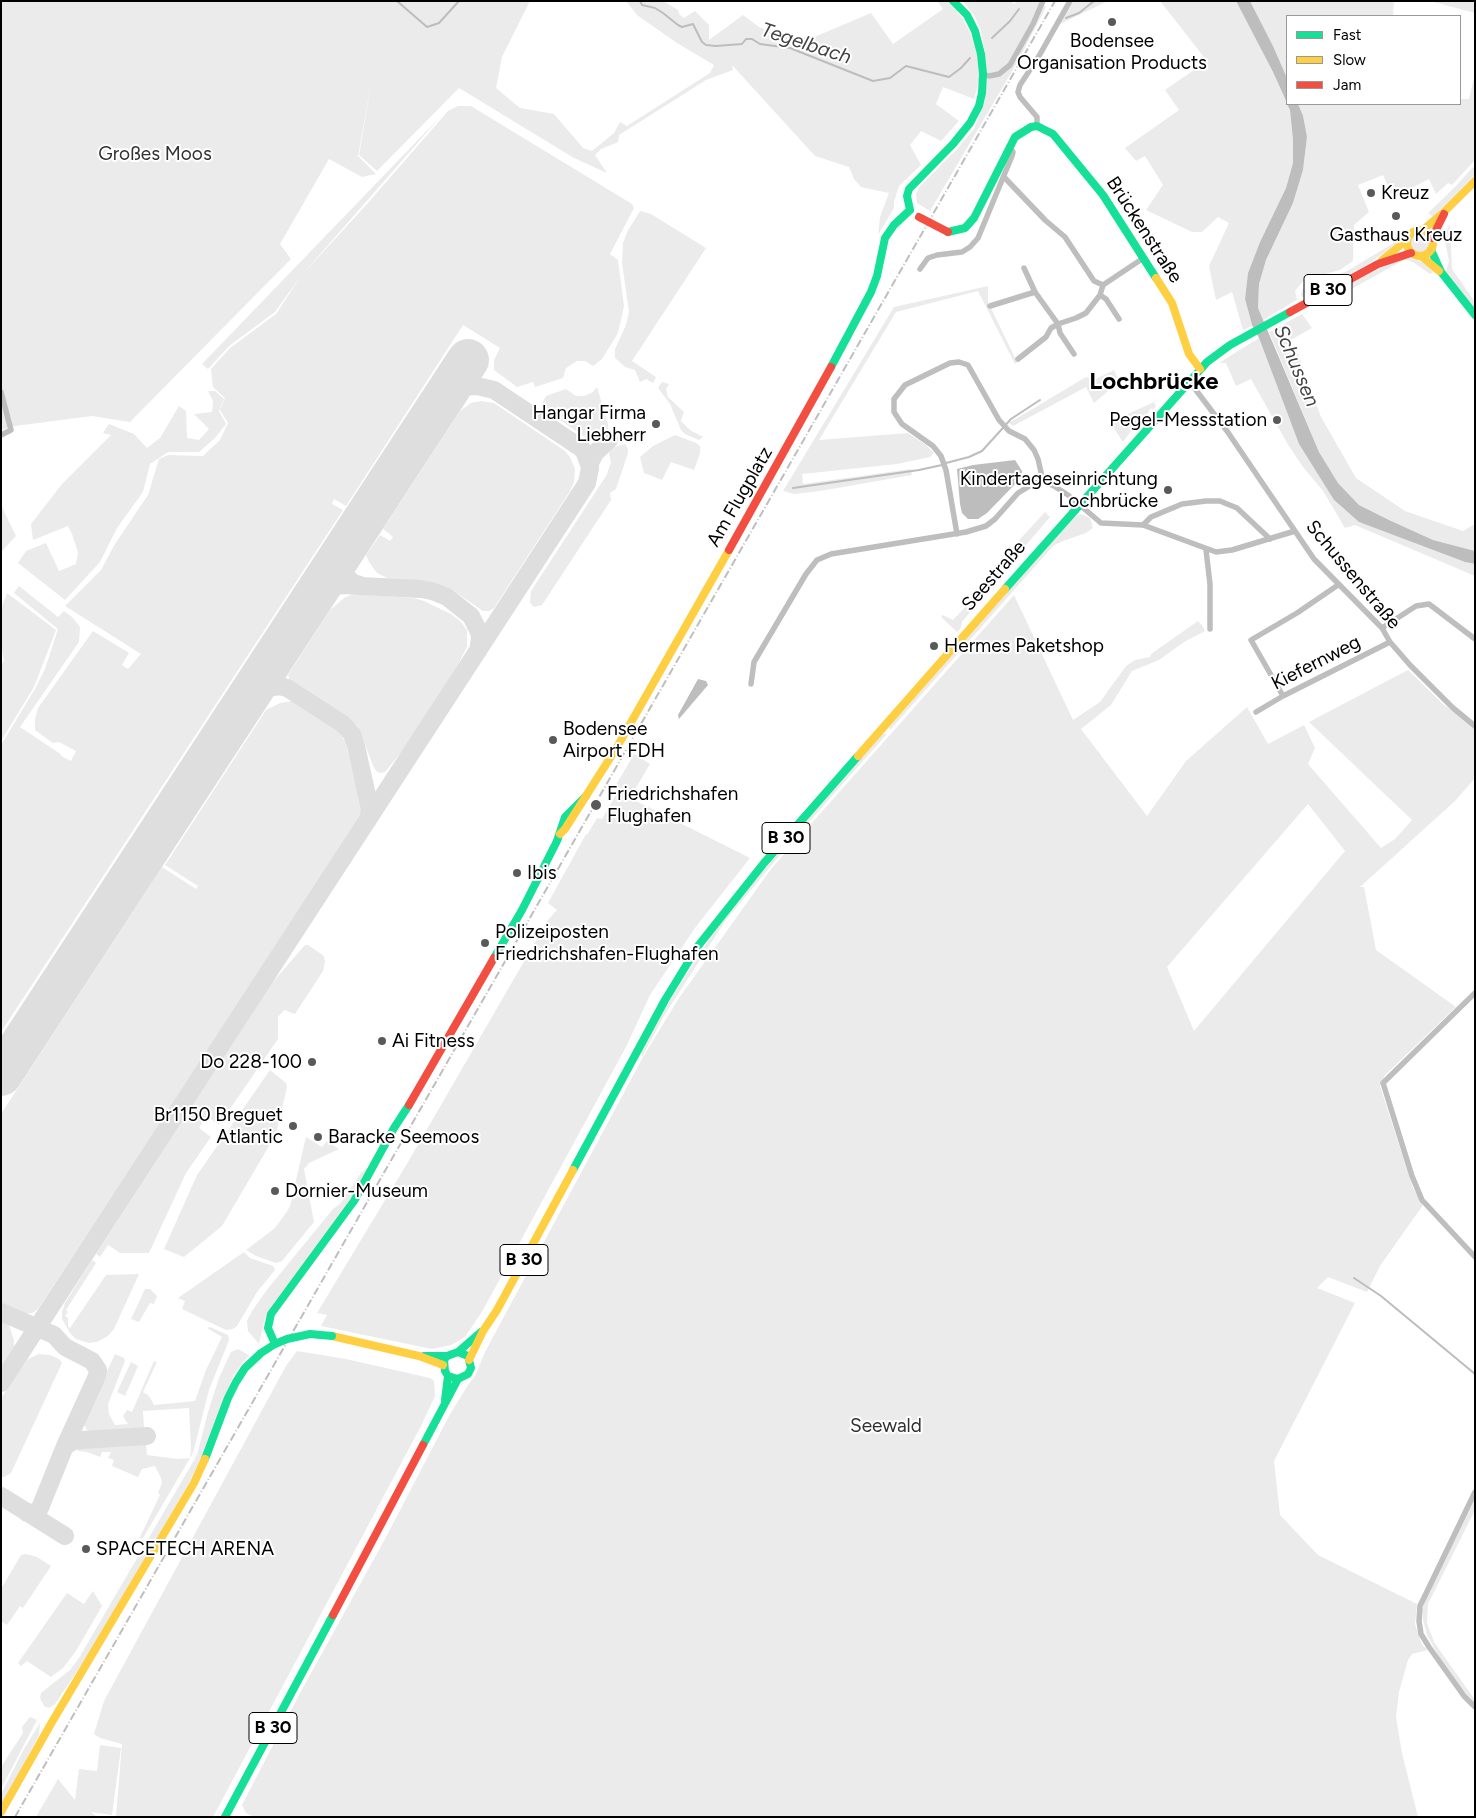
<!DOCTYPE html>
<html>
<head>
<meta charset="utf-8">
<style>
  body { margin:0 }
  #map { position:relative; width:1476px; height:1818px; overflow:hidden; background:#fff; font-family:Figtree,sans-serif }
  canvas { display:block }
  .frame { position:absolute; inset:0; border:2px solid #000; pointer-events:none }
  .legend { position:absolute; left:1286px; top:15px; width:175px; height:90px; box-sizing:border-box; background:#fff; border:1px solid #999; margin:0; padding:6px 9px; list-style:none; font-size:15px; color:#000 }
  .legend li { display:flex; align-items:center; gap:10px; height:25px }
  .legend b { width:25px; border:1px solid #999 }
</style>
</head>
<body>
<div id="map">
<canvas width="1476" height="1818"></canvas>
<div class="frame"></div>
<ul class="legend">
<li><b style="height:6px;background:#16e098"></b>Fast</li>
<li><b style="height:6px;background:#ffcf43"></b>Slow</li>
<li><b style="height:6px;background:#f24e42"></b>Jam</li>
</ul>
</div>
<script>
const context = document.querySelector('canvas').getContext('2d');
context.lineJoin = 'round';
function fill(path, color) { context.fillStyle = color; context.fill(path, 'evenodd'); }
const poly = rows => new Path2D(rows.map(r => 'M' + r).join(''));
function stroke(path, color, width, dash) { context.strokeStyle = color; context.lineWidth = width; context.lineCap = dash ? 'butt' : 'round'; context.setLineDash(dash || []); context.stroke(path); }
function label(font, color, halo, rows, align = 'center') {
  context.font = font + ' Figtree,sans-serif'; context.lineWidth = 4; context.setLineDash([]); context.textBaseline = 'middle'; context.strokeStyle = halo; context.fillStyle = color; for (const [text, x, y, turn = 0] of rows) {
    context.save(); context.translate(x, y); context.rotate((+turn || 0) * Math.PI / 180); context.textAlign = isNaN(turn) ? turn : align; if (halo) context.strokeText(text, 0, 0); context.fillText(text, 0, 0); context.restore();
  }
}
const green = poly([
  [1,1,530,1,502,57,496,88,520,108,554,114,583,148,592,151,614,133,620,122,627,126,710,73,714,65,677,43,637,15,626,1,663,1,678,10,679,14,684,18,695,11,709,25,709,40,743,15,759,27,779,34,812,38,871,13,893,44,943,9,938,2,947,1,962,17,973,39,979,59,980,77,974,99,943,87,936,104,959,121,941,141,921,131,910,145,921,165,899,186,894,202,894,208,878,235,880,217,889,193,861,187,854,179,849,167,815,156,732,65,733,70,706,80,619,135,618,142,601,149,595,155,607,173,574,158,459,88,377,171,359,155,373,73,358,156,376,174,362,177,329,159,280,244,291,259,130,422,92,416,15,426,1,430],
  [963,1,1010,1,1015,4,1016,1,1037,1,1046,7,1018,61,930,211,917,203,916,194,919,187,957,149,974,129,985,102,985,53,981,31,975,17],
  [1072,1,1108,1,1058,25],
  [1160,1,1236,1,1273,72,1290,110,1293,140,1293,163,1286,188,1260,242,1248,273,1245,299,1252,326,1243,330,1232,292,1216,300,1209,266,1229,223,1218,217,1202,232,1192,232,1146,210,1163,185,1145,156,1136,161,1125,148,1179,110,1165,90,1207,61],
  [1250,1,1394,1,1393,16,1287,16,1287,78,1273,46],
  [1430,1,1475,1,1475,13],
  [1475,74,1475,160,1452,185,1448,183,1436,194,1429,179,1393,198,1383,175,1358,185,1369,212,1354,225,1353,261,1340,270,1304,280,1295,291,1297,300,1263,320,1258,308,1259,284,1266,260,1293,203,1303,170,1307,137,1298,104,1460,104,1460,99,1469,99],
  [458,106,471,106,632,204,634,208,610,254,618,260,624,306,618,333,602,359,593,366,585,361,577,361,566,368,563,378,535,387,533,382,517,387,494,370,494,360,500,348,463,325,346,506,334,499,332,504,343,510,1,1032,1,745,35,689,45,669,58,629,14,593,19,586,58,617,64,611,72,617,80,627,79,642,20,727,59,753,63,757,71,761,76,751,59,742,53,743,35,730,35,719,38,708,93,631,129,653,122,665,128,669,141,654,65,606,101,570,115,544,148,495,159,459,168,455,203,456,220,440,228,423,220,410,225,398,213,387,211,369,230,348,276,314,301,276,367,204,448,111],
  [442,115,301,276,275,312,229,346,208,369,202,364],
  [1475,165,1475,175,1433,217,1428,213,1455,187],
  [640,211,651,214,706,248,632,361,656,377,653,383,646,379,640,382,635,370,625,367,615,358,615,349,626,325,629,312,622,263,623,243,627,232],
  [1450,224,1452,269,1475,302,1475,309,1446,272,1449,261,1444,236],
  '1410 243a10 10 0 1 1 20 0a10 10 0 1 1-20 0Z',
  [1397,241,1400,241,1367,265,1307,296,1302,297,1301,294,1304,287,1347,271],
  [1409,258,1422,262,1429,267,1433,272,1430,274,1413,262,1406,260,1400,262,1339,296,1321,301,1310,306,1309,305,1394,261],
  [988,286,988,302,1017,362,1015,364,978,291,896,312,819,440,908,433,926,445,934,453,930,457,897,464,802,474,803,484,911,469,912,475,820,491,794,494,783,491,894,307],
  [1302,314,1312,328,1289,341,1298,354,1321,417,1356,478,1405,511,1463,531,1475,524,1475,551,1433,540,1389,520,1359,505,1338,483,1319,452,1269,332],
  [1259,338,1299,444,1334,500,1359,522,1465,562,1475,564,1475,576,1355,525,1345,528,1323,491,1303,467,1287,443,1251,379,1236,386,1226,363,1219,363],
  [1114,370,1119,382,1094,403,1086,387,1013,426,1009,423,1086,377,1096,379],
  [662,382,669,384,666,389,668,397,684,412,681,421,690,430,703,437,699,440,685,434,681,430,670,404,658,388],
  [597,387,608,424,608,429,600,437,588,439,544,409,543,401,546,396,566,389,576,396,584,396,593,392],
  [208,391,215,391,224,399,219,411,226,424,215,438,199,452,168,452,150,464,143,492,117,528,100,562,65,600,18,563,26,551,46,543,59,571,76,564,78,552,72,534,68,526,33,540,31,524,62,484,111,435,103,433,109,424,134,434,147,448,160,438,179,406,186,411,187,438,199,440,209,429,194,414,212,412,213,401],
  [481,401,494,403,565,451,570,457,575,469,574,482,570,491,494,608,489,611,483,611,454,591,428,582,387,578,377,573,369,562,366,555,380,535,390,541,393,537,383,529,460,411,471,403],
  [1154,402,1156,406,1153,410,1152,408,1149,410,1149,412,1139,420,1123,442,1111,424,1115,420],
  [675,435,696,443,700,446,700,453,694,470,671,462,662,480,644,473,640,457,653,446],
  [625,444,628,449,628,453,616,489,610,493,611,500,542,605,534,607,530,603,531,591,606,476,611,463,609,453,610,451,615,447],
  [1,505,16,536,1,552],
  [1045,512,1050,517,996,580,962,622,961,628,957,632,941,617,943,615,953,620,992,578,988,574],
  [1081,514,1090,518,1093,528,1086,533,1063,541,1053,546,890,730,889,727,1072,518],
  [7,593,56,630,34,687,1,741,1,665,4,661,1,645,1,609],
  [354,594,414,598,424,601,451,614,460,621,467,630,467,647,452,676,403,750,385,772,381,773,377,772,374,768,358,726,290,681,288,675,330,610,344,598],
  [1014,595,1073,720,1100,702,1126,666,1135,660,1150,657,1151,654,1198,621,1202,625,1205,631,1184,642,1159,660,1132,671,1111,705,1081,729,1147,816,1186,761,1247,707,1268,744,1304,725,1315,748,1308,764,1381,848,1395,839,1412,820,1309,722,1408,670,1443,704,1475,729,1475,778,1455,801,1360,887,1364,887,1376,950,1456,1007,1385,1075,1380,1086,1413,1188,1423,1205,1380,1266,1367,1292,1328,1277,1317,1288,1355,1303,1274,1461,1280,1515,1318,1555,1417,1604,1415,1624,1422,1645,1428,1650,1412,1654,1408,1660,1399,1692,1396,1717,1402,1753,1418,1817,254,1817,246,1813,242,1805,300,1693,385,1539,449,1416,468,1385,475,1376,485,1352,643,1057,679,998,771,869],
  [1308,804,1345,851,1194,1031,1167,967],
  [292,701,336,728,345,741,361,805,361,816,38,1309,32,1313,23,1314,14,1312,1,1305,1,1114,162,867,196,889,198,886,165,865,266,710,280,703],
  [885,733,886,735,785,849,726,920,665,1014,642,1057,641,1052,668,1003,717,927,748,888,881,735],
  [634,754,650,764,630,798,750,858,695,928,650,995,626,1047,483,1310,465,1337,451,1345,432,1349,321,1326,327,1315,317,1313,408,1162,548,920,557,910,548,903,586,834,587,835,597,818,602,819,620,788,616,785],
  [305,945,308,945,324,956,325,962,323,971,295,1014,284,1010,278,1017,278,1039,219,1125,207,1116,199,1128,211,1137,186,1173,149,1253,120,1253,108,1245,100,1257,96,1254,271,984],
  [270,1070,286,1083,287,1087,276,1134,222,1226,184,1257,164,1249,197,1175],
  [306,1137,322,1147,327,1141,339,1149,309,1163,304,1169,314,1222,282,1261,276,1263,256,1256,246,1250,275,1228,286,1213,290,1206],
  [367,1168,369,1168,345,1208,271,1308,265,1318,259,1344,248,1331,247,1321,252,1311,266,1291,333,1209,340,1204,361,1173],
  [244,1252,250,1258,273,1266,275,1270,257,1292,237,1326,233,1329,226,1330,182,1309,185,1301,178,1298],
  [92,1260,96,1263,66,1310,68,1312,65,1316,68,1318,68,1326,70,1328,106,1275,139,1274,114,1329,108,1336,97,1342,88,1343,76,1339,70,1333,62,1319,62,1312,65,1303],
  [145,1289,150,1289,157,1296,154,1304,150,1303,139,1322,131,1319],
  [1,1319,9,1325,14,1340,14,1347,1,1366],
  [210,1327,228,1335,229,1340,209,1390,193,1453,143,1538,139,1539,160,1495,158,1493,162,1483,161,1478,155,1466,142,1469,138,1477,112,1466,114,1460,108,1458,111,1452,102,1452,100,1457,87,1452,78,1451,79,1447,146,1443,147,1455,178,1459,190,1458,191,1449,189,1408,143,1411,144,1428,91,1432,87,1430,83,1423,115,1354,124,1358,125,1361,108,1404,109,1414,115,1425,128,1424,123,1416,127,1410,132,1412,154,1361,157,1362,143,1392,149,1396,154,1405,195,1401,206,1370,222,1337,207,1328],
  [238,1349,249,1355,234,1374,206,1449,189,1483,86,1658,55,1704,49,1708,44,1706,40,1698,41,1693,70,1670,79,1658,197,1455,208,1412,219,1378,231,1352],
  [297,1351,346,1359,430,1378,434,1381,435,1396,421,1426,213,1817,116,1817,122,1744,100,1738,94,1734,104,1701,286,1366],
  [39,1354,50,1355,59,1359,62,1363,11,1473,4,1477,1,1477,1,1398,24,1364,28,1359],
  [131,1362,138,1366,125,1396,117,1392],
  [1475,1499,1475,1510,1428,1604,1427,1623,1434,1642,1475,1700,1475,1703,1460,1687,1439,1657,1427,1635,1423,1620,1422,1610,1428,1593],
  [26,1554,37,1557,51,1566,23,1608,20,1606,7,1625,1,1621,1,1589,21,1555],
  [93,1591,102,1606,76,1651,63,1668,51,1677,27,1661,21,1666,18,1663,67,1593,84,1604],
  [31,1717,37,1720,1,1789,1,1767,23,1733,22,1727,29,1718],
  [40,1723,39,1735,1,1807,1,1794,25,1747],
  [100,1745,121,1748,112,1815,91,1812,97,1817,36,1817,58,1779,75,1800,79,1769,97,1771]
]);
const water = poly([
  [1236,1,1250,1,1273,46,1287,78,1287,103,1273,72],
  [1287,104,1298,104,1303,116,1307,137,1303,170,1293,203,1266,260,1259,284,1258,308,1319,452,1338,483,1359,505,1389,520,1433,540,1475,551,1475,564,1465,562,1359,522,1334,500,1299,444,1259,338,1252,325,1245,299,1248,273,1260,242,1286,188,1293,163,1293,140,1290,110],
  [1015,460,1022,471,1021,478,987,513,978,519,968,519,962,513,960,504,957,469,973,465],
  [698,679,706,681,708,685,679,719,678,715]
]);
const stream = poly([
  [397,1,427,27,439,23,459,1],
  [640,1,642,5,655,8,663,13,678,25,682,27,693,24,702,42,706,45,716,46,742,44,746,39,752,39,760,44,790,48,873,81,890,78,906,66,949,77,961,68,970,58],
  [1066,18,1079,13,1094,1],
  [992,38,1010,21,1019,9],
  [946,463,969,457,982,451,1011,419,1040,400],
  [793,488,919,470,942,465],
  [1354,1278,1381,1296,1475,1374]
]);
const taxiway = poly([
  [590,468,590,463,595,453,609,440],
  [342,552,340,561,343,573,353,583,360,585],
  [309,603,323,591,341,585,421,589,432,591,447,597,471,616,479,632,480,638,478,651],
  [244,702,251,695,260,689,280,686,287,688,343,724,352,734,356,746,370,809,368,820],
  [1,1312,54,1335,65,1347,92,1361,98,1370,97,1376,65,1446,40,1508,37,1512,27,1513],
  [1,1383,587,483,590,468,585,453,581,448,494,390,477,386,462,387,451,393,438,405],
  [65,1446,74,1441,82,1440,147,1436],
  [1,1496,65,1536]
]);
const runway = poly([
  [1,1075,468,360]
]);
const street = poly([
  [983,74,989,76,999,74,1010,65,1033,24,1043,1],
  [1037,126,1037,117,1020,97,1018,92,1020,85,1039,56,1070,1],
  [1004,177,1045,220,1065,237,1094,281,1103,285],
  [1024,268,1035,292,1058,324,1076,318,1086,313,1100,295,1103,285,1142,259],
  [920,269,928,258,937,255,962,252,970,247,978,238,1012,156,1013,152,1009,146],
  [1100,295,1106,299,1119,319],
  [990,306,1035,292],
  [1018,359,1046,337,1051,328,1058,324,1060,333,1074,354],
  [1189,381,1227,431,1314,559,1382,628,1390,642,1410,665,1453,708,1475,726],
  [1,392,11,430,1,435],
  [1143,525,1151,517,1182,504,1206,501,1220,501,1237,508,1270,539],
  [957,534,946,470,941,456,933,446,902,424,894,412,894,399,905,385,950,363,959,362,968,365,999,420,1009,431,1025,439,1034,450,1038,459,1043,481],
  [1206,550,1210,584,1210,629],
  [1382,628,1416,606,1429,604,1475,639],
  [751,684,754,662,806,574,817,560,831,554,966,532,986,526,995,519,1018,493,1033,484,1043,481,1054,486,1068,495,1101,523,1143,525,1216,552,1232,550,1295,531],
  [1283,696,1251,640,1297,613,1338,585],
  [1256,712,1283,696,1390,642],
  [1475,993,1383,1083,1412,1176,1422,1200,1475,1257],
  [1475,1492,1420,1606,1419,1621,1421,1634,1429,1647,1464,1696,1475,1707]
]);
const fast = poly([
  [910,210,907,196,909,189,953,144,970,123,979,106,982,93,983,74,981,54,975,31,967,15,953,1],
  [948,232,965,228,974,218,1015,137,1031,127,1037,126,1053,134,1103,195,1156,278],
  [1431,250,1441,272,1475,315],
  [831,367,871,292,877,276,885,238,894,225,910,210],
  [1005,589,1207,362,1230,345,1290,312],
  [494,958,522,910,557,841,565,817,586,796],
  [573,1170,665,1000,698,946,764,863,858,756],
  [458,1352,468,1356,471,1368,468,1374,458,1379,448,1376,445,1371,444,1360,447,1356,458,1352,481,1332],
  [424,1356,447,1356],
  [445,1400,448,1376],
  [423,1445,458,1379],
  [205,1459,228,1398,236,1382,245,1368,261,1353,275,1344,268,1328,271,1314,354,1201,394,1128,409,1105],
  [225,1817,333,1615]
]);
const slow = poly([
  '1407 243a13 13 0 1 1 26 0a13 13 0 1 1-26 0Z',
  [1423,230,1444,212,1475,181],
  [1421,256,1439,271],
  [1382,260,1407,240],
  [1156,278,1172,303,1189,354,1200,369],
  [858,756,1005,589],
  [560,834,565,829,617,747,729,550],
  [332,1336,419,1356,443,1365],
  [469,1360,483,1331,497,1310,573,1170],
  [1,1812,52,1722,194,1483,205,1459]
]);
const jam = poly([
  [1432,238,1444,214],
  [1290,312,1378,264,1411,253],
  [729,550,831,367],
  [409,1105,494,958],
  [333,1615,423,1445]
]);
const rail = poly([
  [15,1817,1055,1]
]);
const fastBridge = poly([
  [275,1344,287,1339,310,1334,332,1336]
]);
const jamBridge = poly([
  [919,217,948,232]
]);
const markers = [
  [1112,22,5,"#595959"],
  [1371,193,5,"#595959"],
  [1396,216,5,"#595959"],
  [1277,420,5,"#595959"],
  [656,424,5,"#595959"],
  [1168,490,5,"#595959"],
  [934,646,5,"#595959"],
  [553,740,5,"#595959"],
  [596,805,6,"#595959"],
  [517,873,5,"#595959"],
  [485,943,5,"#595959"],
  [382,1041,5,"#595959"],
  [312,1062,5,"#595959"],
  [293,1126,5,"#595959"],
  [318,1137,5,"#595959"],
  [275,1191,5,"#595959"],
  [86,1549,5,"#595959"]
];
const shields = [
  [1328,290,48],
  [786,838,48],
  [524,1260,48],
  [273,1728,48]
];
const shieldNames = [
  ["B 30",1328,290],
  ["B 30",786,838],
  ["B 30",524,1260],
  ["B 30",273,1728]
];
const poiNames = [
  ["Bodensee",1112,41,"center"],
  ["Organisation Products",1112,63,"center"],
  ["Kreuz",1381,193],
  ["Gasthaus Kreuz",1396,235,"center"],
  ["Hangar Firma",646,413,"right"],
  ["Liebherr",646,435,"right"],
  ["Pegel-Messstation",1267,420,"right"],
  ["Kindertageseinrichtung",1158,479,"right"],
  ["Lochbrücke",1158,501,"right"],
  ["Hermes Paketshop",944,646],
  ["Bodensee",563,729],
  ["Airport FDH",563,751],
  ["Friedrichshafen",607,794],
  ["Flughafen",607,816],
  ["Ibis",527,873],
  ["Polizeiposten",495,932],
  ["Friedrichshafen-Flughafen",495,954],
  ["Ai Fitness",392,1041],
  ["Do 228-100",302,1062,"right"],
  ["Br1150 Breguet",283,1115,"right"],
  ["Atlantic",283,1137,"right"],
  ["Baracke Seemoos",328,1137],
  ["Dornier-Museum",285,1191],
  ["SPACETECH ARENA",96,1549]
];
const parkNames = [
  ["Großes Moos",155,154],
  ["Seewald",886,1426]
];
const streetNames = [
  ["Brückenstraße",1144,230,57],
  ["Am Flugplatz",740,497,-60],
  ["Schussenstraße",1353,575,50],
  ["Seestraße",994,576,-49],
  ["Kiefernweg",1316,663,-27]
];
const waterNames = [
  ["Tegelbach",806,44,18],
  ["Schussen",1296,366,67]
];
const districtNames = [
  ["Lochbrücke",1154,382]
];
fill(green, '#ebebeb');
fill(water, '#bdbdbd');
stroke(stream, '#bdbdbd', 2);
stroke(taxiway, '#dedede', 18);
stroke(runway, '#dedede', 42);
stroke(street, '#bebebe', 5.5);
stroke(fast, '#16e098', 8);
stroke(slow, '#ffcf43', 8);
stroke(jam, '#f24e42', 8);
stroke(rail, '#bebebe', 2, [8, 2.5, 1, 2.5]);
stroke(fastBridge, '#16e098', 8);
stroke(jamBridge, '#f24e42', 8);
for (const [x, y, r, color] of markers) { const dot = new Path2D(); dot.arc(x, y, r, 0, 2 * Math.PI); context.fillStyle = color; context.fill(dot); stroke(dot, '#fff', 2); }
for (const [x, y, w] of shields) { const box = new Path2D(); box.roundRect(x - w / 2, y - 15.5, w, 31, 4); context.fillStyle = '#fff'; context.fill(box); stroke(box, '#000', 1); }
label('bold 18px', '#000', null, shieldNames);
label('19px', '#000', '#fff', poiNames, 'left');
label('19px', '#313131', '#fff', parkNames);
label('19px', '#000', '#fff', streetNames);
label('italic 20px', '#424242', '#fff', waterNames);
label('bold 24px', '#000', '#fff', districtNames);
</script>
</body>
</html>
